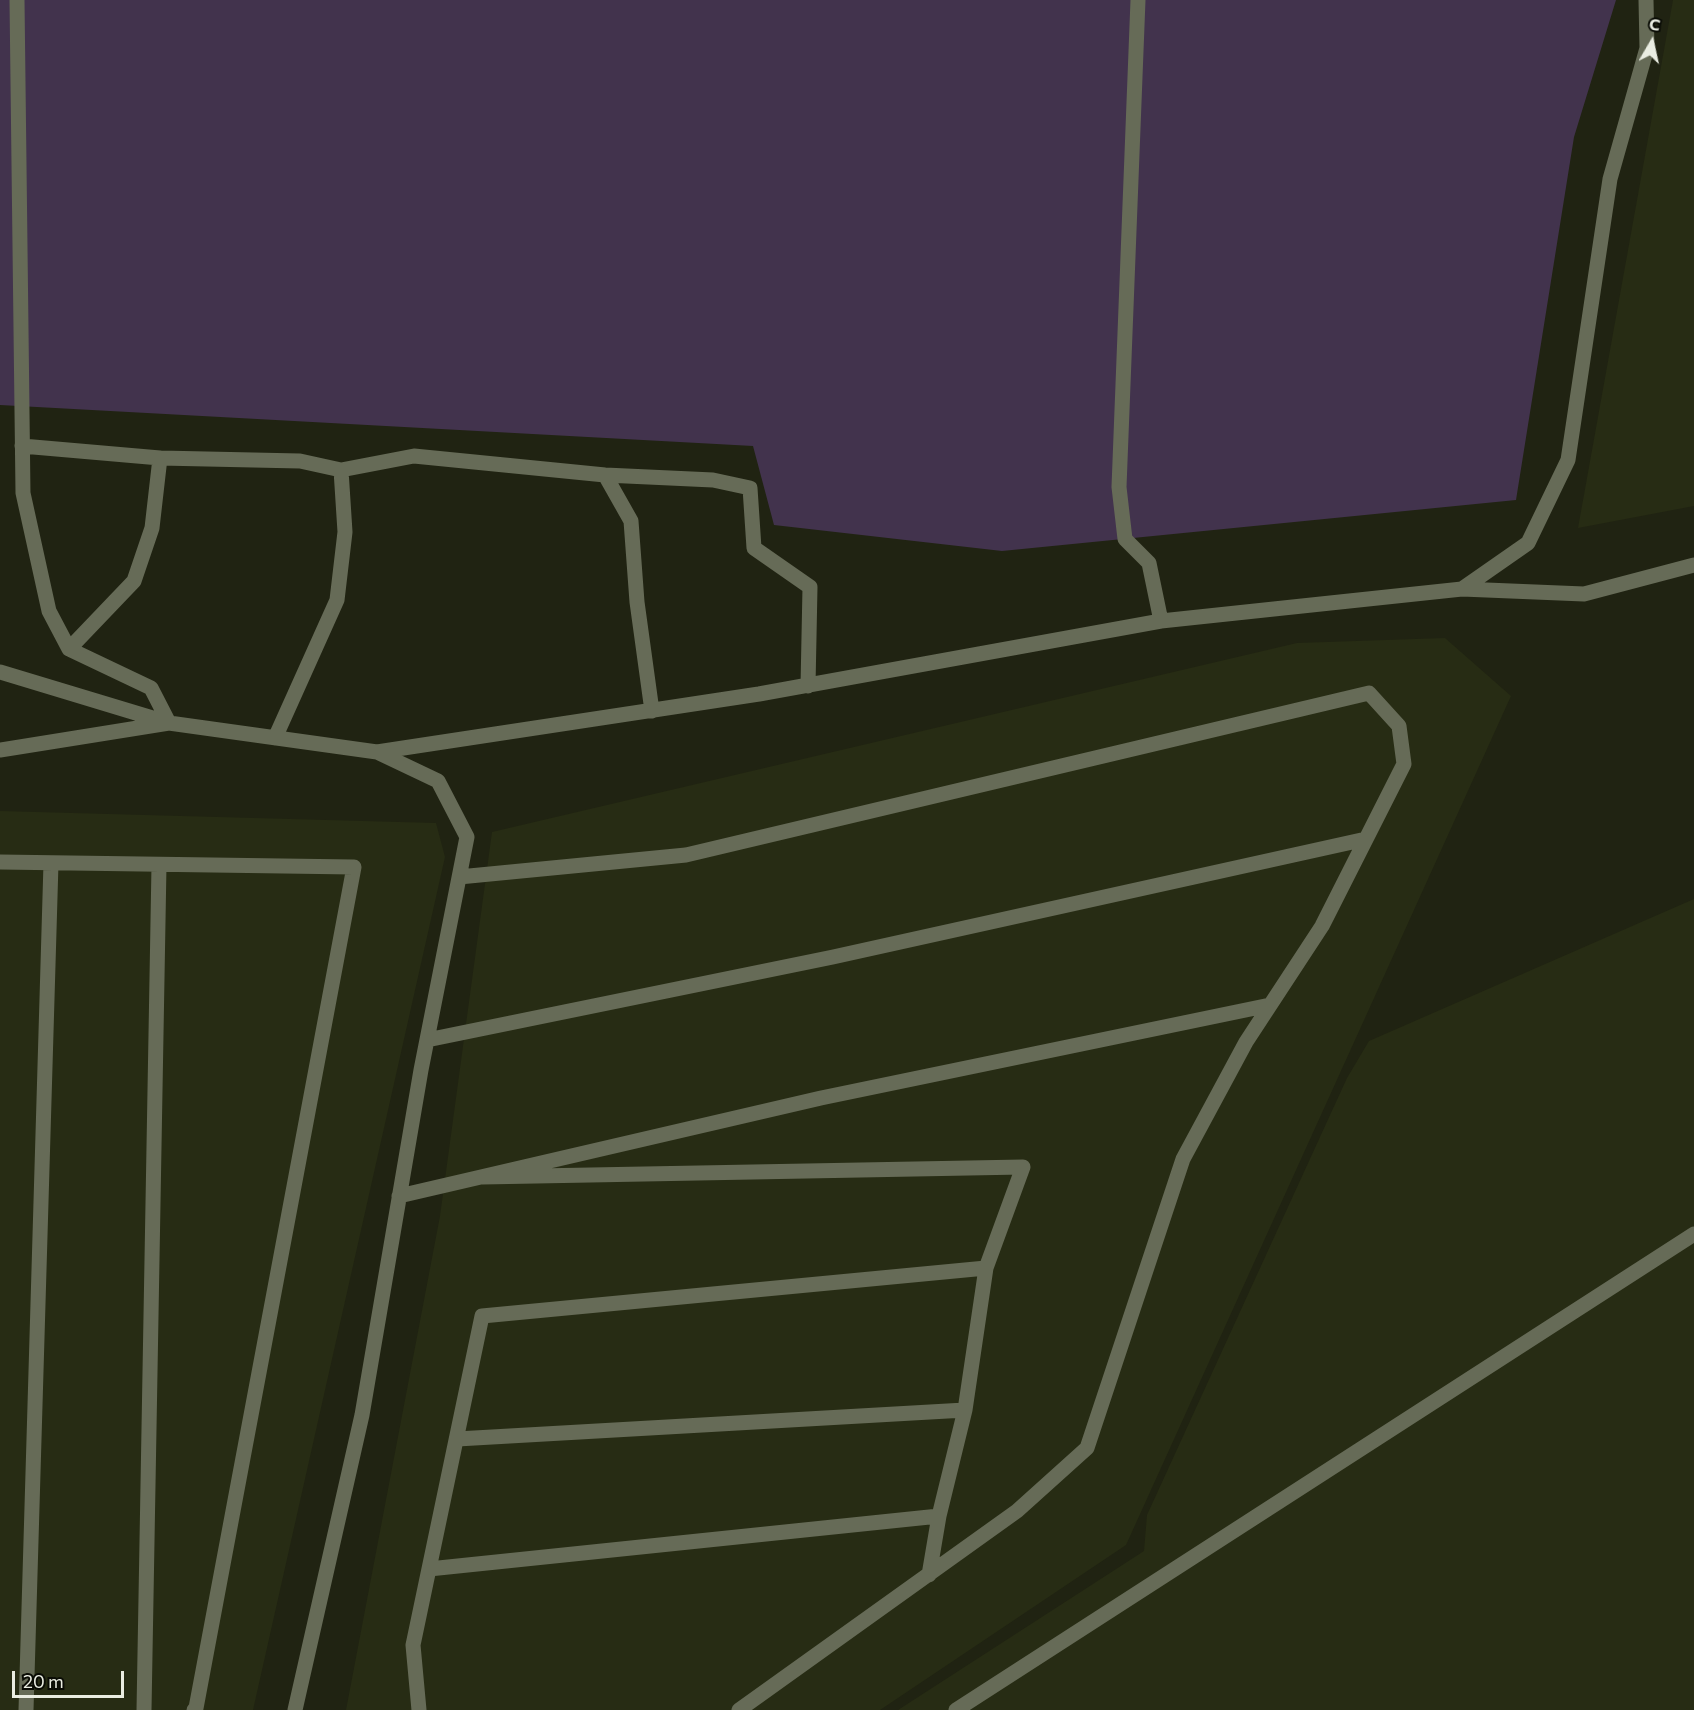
<!DOCTYPE html>
<html>
<head>
<meta charset="utf-8">
<style>
  body { margin:0 }
  #map { position:relative; width:1694px; height:1710px; overflow:hidden; background:#202312; font-family:Commissioner,sans-serif }
  canvas { display:block }
  .north { position:absolute; left:1622px; top:12px; width:60px; height:60px; -webkit-text-stroke:4px #0a0c05; paint-order:stroke; rotate:9deg; font-size:16px; font-weight:700; line-height:24px; text-align:center; color:#eaede2 }
  .north::after { content:''; display:block; margin:auto; width:21px; height:27px; background:#eaede2; clip-path:polygon(50% 0,100% 100%,50% 72%,0 100%) }
  .scale { position:absolute; left:12px; top:1671px; width:112px; height:27px; box-sizing:border-box; border:3px solid #eaede2; border-top:0; padding-left:8px; font-size:18px; line-height:21px; white-space:nowrap; color:#eaede2; -webkit-text-stroke:4px #0a0c05; paint-order:stroke }
</style>
</head>
<body>
<div id="map">
<canvas width="1694" height="1710"></canvas>
<div class="north">С</div>
<div class="scale">20 m</div>
</div>
<script>
const context = document.querySelector('canvas').getContext('2d');
context.lineJoin = 'round';
function fill(path, color) { context.fillStyle = color; context.fill(path, 'evenodd'); }
const poly = rows => new Path2D(rows.map(r => 'M' + r).join(''));
function stroke(path, color, width, dash) { context.strokeStyle = color; context.lineWidth = width; context.lineCap = dash ? 'butt' : 'round'; context.setLineDash(dash || []); context.stroke(path); }
const built = poly([
  [1673,0,1694,0,1694,506,1578,528],
  [1445,638,1511,696,1126,1545,880,1710,346,1710,440,1216,492,832,1297,643],
  [0,811,436,823,445,857,253,1710,0,1710],
  [1694,899,1694,1710,898,1710,1144,1551,1147,1515,1347,1078,1369,1041]
]);
const green = poly([
  [0,0,1616,0,1574,137,1516,500,1002,551,774,525,753,446,0,405]
]);
const minor = poly([
  [1138,0,1119,487,1125,539,1149,563,1161,621],
  [22,446,160,458,300,461,341,470,414,456,605,475,713,480,750,488,754,548,810,587,808,686],
  [605,475,631,521,637,602,652,711],
  [1462,589,1528,543,1568,460,1610,179,1647,48,1646,0],
  [69,649,134,581,152,528,160,458],
  [0,672,169,723,377,752,759,694,1161,621,1462,589,1584,594,1694,565],
  [275,738,337,600,345,532,341,470],
  [0,750,169,723,151,688,69,649,49,611,23,493,17,0],
  [0,862,354,867,196,1708,194,1710],
  [459,877,686,855,1369,693,1399,726,1404,764,1322,926,1246,1042,1183,1159,1087,1448,1017,1511,739,1710],
  [427,1040,833,957,1366,839],
  [482,1177,1023,1167,986,1268,965,1410,939,1516,929,1575],
  [399,1196,821,1098,1270,1005],
  [457,1439,965,1410],
  [429,1569,939,1516],
  [26,1710,51,863],
  [144,1710,159,865],
  [295,1710,362,1415,421,1070,467,837,438,781,377,752],
  [419,1710,413,1645,482,1316,986,1268],
  [956,1710,1694,1234]
]);
fill(built, '#272c14');
fill(green, '#42334d');
stroke(minor, '#666b57', 15);
</script>
</body>
</html>
